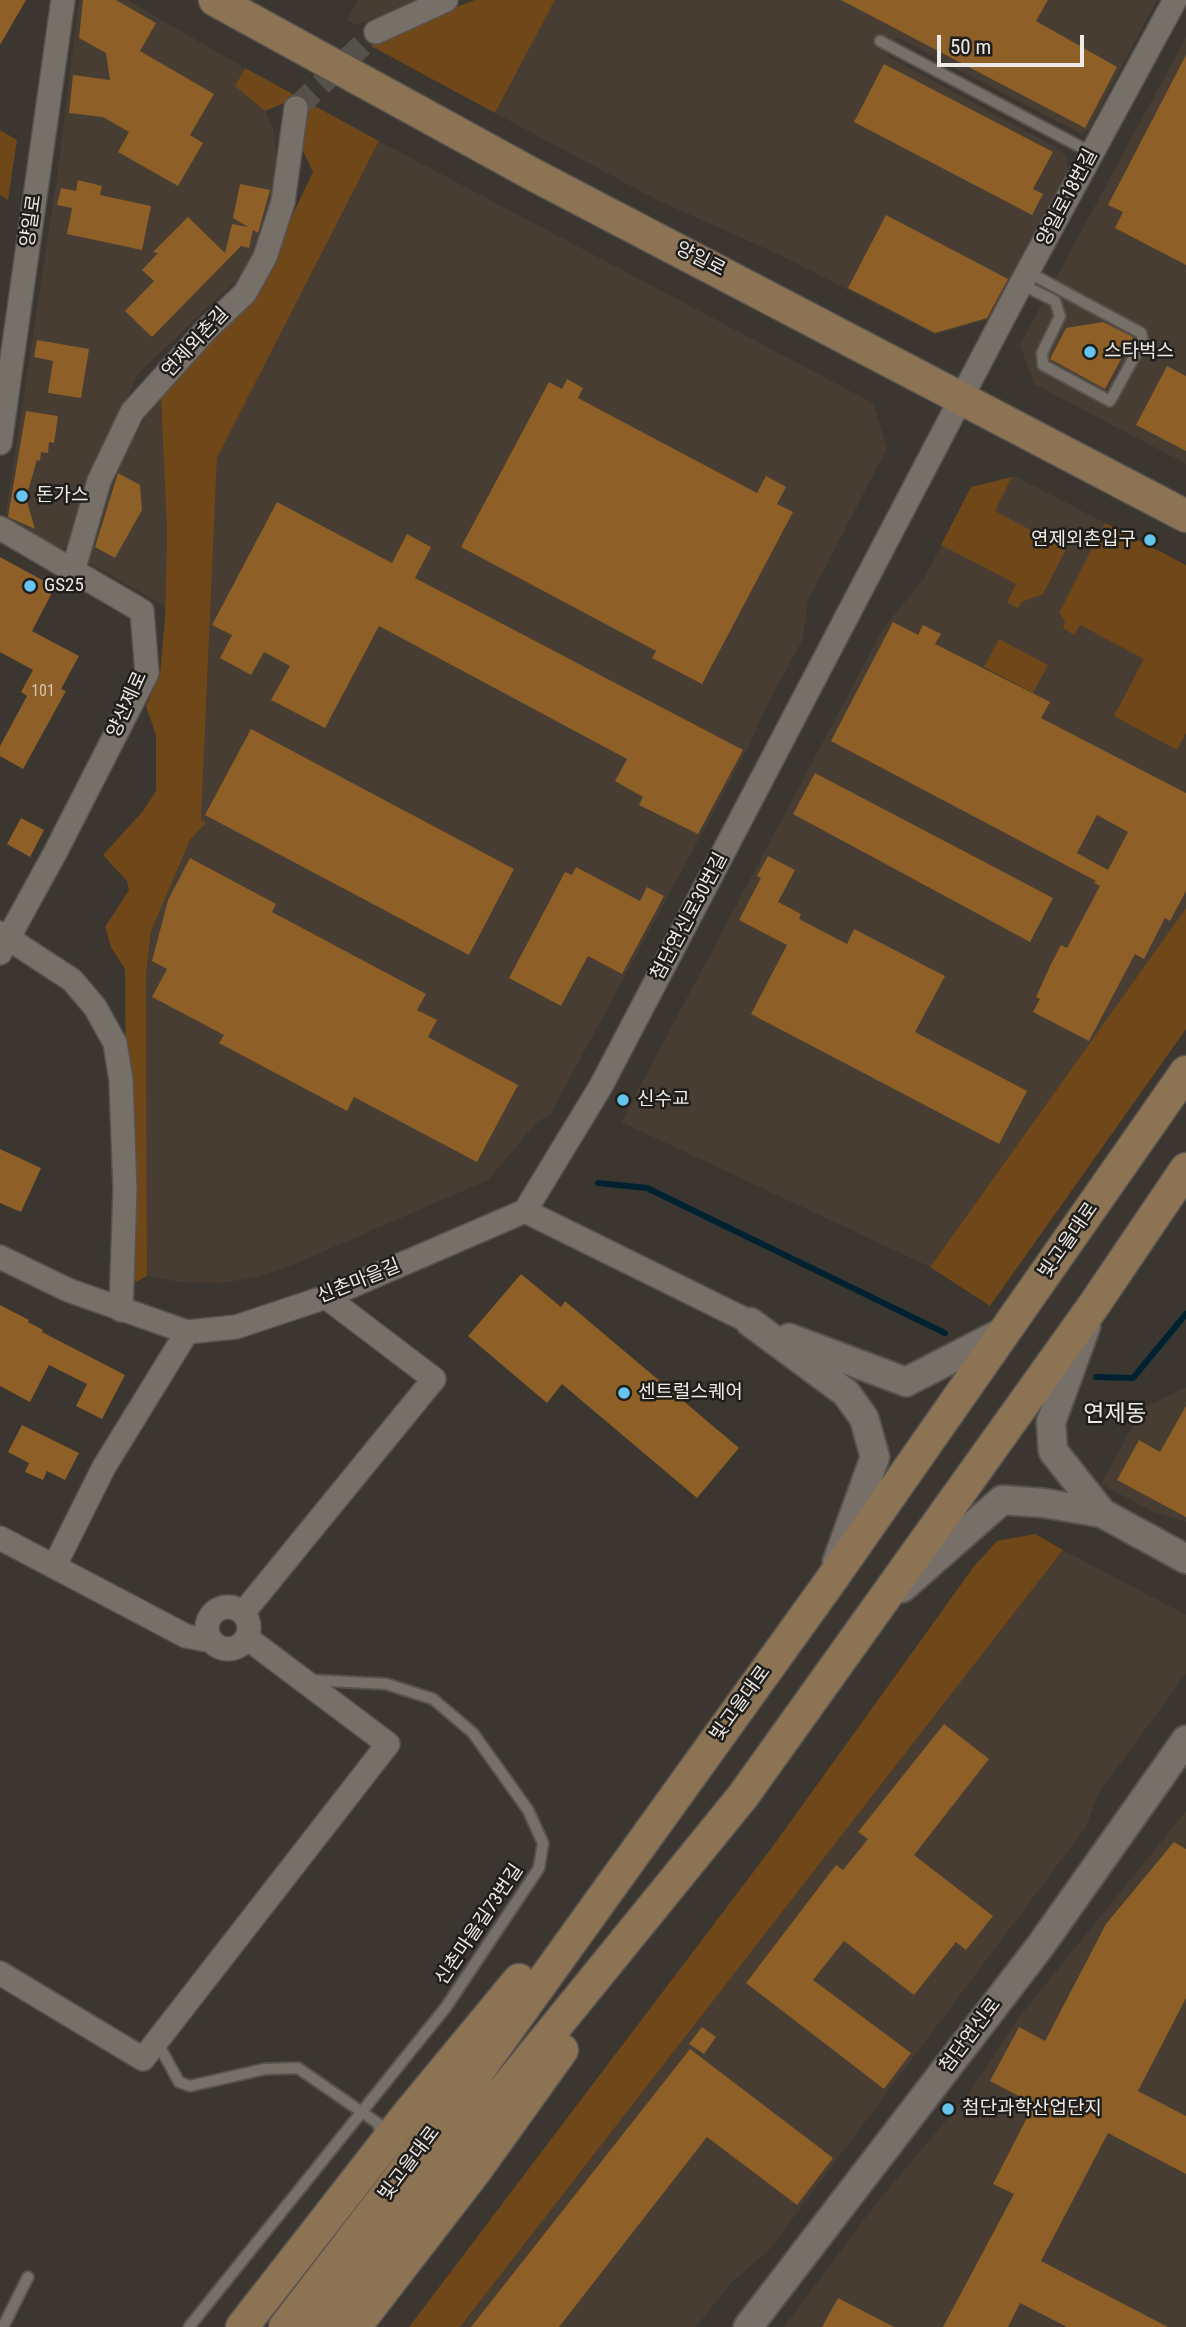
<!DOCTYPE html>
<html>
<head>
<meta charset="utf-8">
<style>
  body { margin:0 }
  #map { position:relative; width:1186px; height:2327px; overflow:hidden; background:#3b3630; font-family:"Roboto Condensed",sans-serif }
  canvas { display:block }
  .scale { position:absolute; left:937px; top:35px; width:147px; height:32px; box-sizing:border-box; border:4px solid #ede9e6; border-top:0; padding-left:9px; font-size:21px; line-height:24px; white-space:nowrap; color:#ede9e6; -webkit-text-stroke:5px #201e1b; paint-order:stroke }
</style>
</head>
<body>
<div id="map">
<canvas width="1186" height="2327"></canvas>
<div class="scale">50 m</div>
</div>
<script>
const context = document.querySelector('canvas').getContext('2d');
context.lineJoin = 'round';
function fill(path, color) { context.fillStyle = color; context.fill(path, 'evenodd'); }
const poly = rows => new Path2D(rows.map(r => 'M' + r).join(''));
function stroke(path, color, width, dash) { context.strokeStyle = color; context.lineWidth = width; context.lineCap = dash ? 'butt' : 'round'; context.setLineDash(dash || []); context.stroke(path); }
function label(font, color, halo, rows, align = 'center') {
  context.font = font + ' "Roboto Condensed","Noto Sans KR",sans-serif'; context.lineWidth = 5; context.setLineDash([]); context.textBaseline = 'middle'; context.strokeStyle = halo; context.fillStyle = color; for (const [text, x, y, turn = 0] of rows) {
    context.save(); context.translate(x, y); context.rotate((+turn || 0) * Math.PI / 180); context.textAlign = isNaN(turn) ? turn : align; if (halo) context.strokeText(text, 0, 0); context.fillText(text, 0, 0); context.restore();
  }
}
const built = poly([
  [79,0,127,0,245,68,235,86,265,111,274,130,279,186,266,239,246,271,139,373,97,461,75,543,64,549,48,544,9,521,6,512,57,177],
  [358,0,427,0,356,25,347,20],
  [555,0,1157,0,1089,129,1081,134,896,37,887,56,1054,146,1066,156,1068,169,989,319,935,335,782,256,657,200,495,113],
  [1186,37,1186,464,1034,384,1020,345],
  [379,141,873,403,887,448,808,601,803,639,764,711,751,742,550,1115,537,1122,488,1180,297,1263,259,1277,222,1283,179,1282,147,1276,146,975,151,930,190,840,206,823,201,820,217,458],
  [161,398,167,532,165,606,85,561,105,484,149,411],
  [1015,476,1186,565,1186,908,930,1267,621,1122,884,627,924,579,971,487],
  [1186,1387,1186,1522,1153,1512,1101,1484,1142,1409],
  [1063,1550,1186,1615,1186,1674,1098,1794,1086,1827,769,2250,732,2282,696,2327,460,2327],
  [1186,1811,1186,2327,784,2327,873,2207,970,2092,1019,2017]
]);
const green = poly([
  [475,0,555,0,495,113,371,46,386,34],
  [245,68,379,141,217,458,201,820,206,823,190,840,151,931,146,975,147,1276,136,1282,128,1272,125,969,111,947,105,927,129,890,127,881,103,855,143,811,156,791,156,735,146,706,160,674,165,619,167,532,161,398,259,285,313,172,298,140,300,127,309,113,289,101,265,111,235,86],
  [0,130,17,140,8,200,0,195],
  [1012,477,995,511,1066,549,1043,594,1022,602,1018,608,1007,602,1016,584,941,545,971,487],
  [1105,523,1186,565,1186,733,1177,750,1114,716,1144,659,1080,625,1074,635,1063,628,1065,621,1059,613],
  [999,639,1048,665,1033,693,984,667],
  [1186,908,1186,1029,990,1306,930,1267],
  [1035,1534,1063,1550,460,2327,409,2327,773,1846,975,1565,997,1541]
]);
const stream = poly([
  [598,1183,647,1188,945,1333],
  [1096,1377,1133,1378,1186,1314]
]);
const building = poly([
  [0,0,26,0,0,45],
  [83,0,116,0,156,23,140,51,214,94,190,135,203,143,178,186,118,152,129,132,103,117,69,113,73,75,110,80,106,53,79,38],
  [841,0,1048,0,1036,21,1117,67,1085,128],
  [1186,55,1186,265,1115,228,1123,212,1108,205],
  [884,64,1053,152,1033,189,1043,194,1032,215,854,122],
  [78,180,102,186,100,195,151,206,142,250,67,234,72,208,57,205,61,188,76,191],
  [240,184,270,190,258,233,253,230,249,248,241,246,152,337,125,311,154,281,142,270,158,253,153,252,188,217,225,253,232,224,248,227,233,218],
  [886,215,1008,279,987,318,935,333,848,288],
  [1103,322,1133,337,1105,389,1050,359,1066,328],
  [37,340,89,349,81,398,48,393,53,361,34,357],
  [1167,366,1186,376,1186,451,1136,425],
  [567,379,583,388,578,398,757,493,766,476,786,487,777,504,793,512,702,684,652,658,656,651,461,547,549,382,562,389],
  [26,411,58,416,54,443,49,442,48,453,41,452,40,461,37,460,26,498,35,529,8,517],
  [118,473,140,485,142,510,115,558,95,547],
  [277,502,392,563,407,534,431,547,415,578,743,750,698,834,639,805,643,797,615,781,627,759,379,626,325,728,271,700,290,666,264,652,251,675,220,658,232,635,212,625],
  [0,557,55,587,32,631,79,656,61,689,66,691,23,769,0,756,0,746,27,696,21,692,33,670,0,652],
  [893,622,918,635,923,625,941,634,935,644,1050,702,1041,718,1186,793,1186,891,1170,921,1165,918,1144,959,1135,954,1089,1041,1033,1012,1040,999,1036,997,1051,964,1061,945,1067,948,1100,886,1094,883,1096,881,831,741],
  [1097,815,1128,832,1108,870,1077,853],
  [251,729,514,869,469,955,205,815],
  [815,773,1053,898,1030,942,793,814],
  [21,818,44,830,30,857,7,844],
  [768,856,795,870,778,902,801,914,799,919,847,944,854,929,945,976,915,1032,1027,1091,999,1144,751,1014,787,945,739,920,761,878,757,876],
  [190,858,276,904,272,912,426,994,417,1010,437,1020,428,1037,518,1085,477,1162,354,1097,347,1111,219,1043,224,1035,152,997,167,969,152,961,168,900],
  [576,867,640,901,647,887,664,896,622,974,588,956,561,1006,509,978,565,872,572,875],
  [0,1149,41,1168,21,1212,0,1203],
  [521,1274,561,1307,565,1301,739,1448,697,1498,562,1384,547,1403,468,1336],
  [0,1305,29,1320,28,1322,43,1330,42,1332,125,1375,102,1419,76,1406,87,1384,49,1365,30,1402,0,1386],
  [1186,1406,1186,1517,1117,1480,1139,1440,1160,1452],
  [22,1425,79,1453,65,1480,47,1471,43,1480,25,1472,29,1463,8,1452],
  [944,1724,989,1759,914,1855,993,1916,966,1950,956,1942,914,1995,844,1941,813,1980,911,2053,884,2089,746,1983,836,1865,843,1870,868,1839,858,1832],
  [1174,1842,1186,1849,1186,1998,1138,2091,1186,2116,1186,2174,1108,2133,1041,2261,1168,2327,1067,2327,1020,2303,1008,2327,943,2327,1014,2194,993,2184,1034,2104,990,2081,1019,2027,1045,2041,1106,1924],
  [702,2027,716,2037,704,2054,689,2044],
  [690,2049,833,2158,797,2205,707,2137,559,2327,471,2327],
  [838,2298,894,2327,822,2327]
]);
const minorTunnel = poly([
  [296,108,376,32]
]);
const service = poly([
  [880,41,1092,153],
  [1021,284,1055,301,1060,316,1042,353,1043,365,1110,401,1143,341,1141,333,1028,272],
  [157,2042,179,2082,190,2086,265,2069,298,2068,379,2124,380,2140],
  [3,2327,28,2277],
  [189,2327,446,2007,539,1868,543,1843,528,1810,473,1733,433,1699,386,1684,310,1680]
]);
const minor = poly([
  [376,32,446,0],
  [0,443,63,0],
  [0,528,142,611,147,673,55,853,0,953],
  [73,571,99,481,132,412,206,330,245,293,265,257,283,202,296,108],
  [0,933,72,980,95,1007,115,1043,121,1080,125,1190,121,1310],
  [0,1257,68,1290,187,1332,236,1327,326,1297,525,1211],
  [750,1322,525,1211,601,1086,1021,284,1175,0],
  [0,1538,186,1636,212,1641],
  [55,1565,104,1467,187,1332],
  '207 1628a21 21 0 1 1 42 0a21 21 0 1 1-42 0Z',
  [243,1613,434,1379,326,1297],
  [0,1973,143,2059,388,1744,247,1638]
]);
const tertiary = poly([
  [750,1322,846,1393,864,1418,875,1457,837,1562],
  [1086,1326,1051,1422,1053,1451,1102,1513],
  [789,1338,906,1382,1007,1330],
  [902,1588,1002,1500,1044,1503,1102,1513,1186,1559],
  [748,2327,1041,1945,1186,1740]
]);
const secondary = poly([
  [215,0,534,175,1186,516],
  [242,2327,405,2118,519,1980],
  [285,2327,430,2138,829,1583,1186,1072],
  [320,2327,453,2153,743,1796,1094,1305,1186,1169],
  [355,2327,476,2170,562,2050]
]);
const markers = [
  [1090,352,7,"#65c5ee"],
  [22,496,7,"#65c5ee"],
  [1150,540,7,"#65c5ee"],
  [30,586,7,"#65c5ee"],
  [623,1100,7,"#65c5ee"],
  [624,1393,7,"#65c5ee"],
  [948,2109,7,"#65c5ee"]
];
const numberNames = [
  ["101",43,692]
];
const streetNames = [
  ["양일로18번길",1068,198,-62],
  ["양일로",32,221,-82],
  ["양일로",700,260,27],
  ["연제외촌길",196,343,-47],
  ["양산제로",128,705,-66],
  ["첨단연신로30번길",690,917,-62],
  ["빛고을대로",1069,1241,-55],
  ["신촌마을길",359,1282,-22],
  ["빛고을대로",741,1704,-54],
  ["신촌마을길73번길",480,1925,-56],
  ["첨단연신로",971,2036,-53],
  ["빛고을대로",410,2164,-53]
];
const poiNames = [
  ["스타벅스",1104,352],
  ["돈가스",36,496],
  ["연제외촌입구",1136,540,"right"],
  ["GS25",44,586],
  ["신수교",637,1100],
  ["센트럴스퀘어",638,1393],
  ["첨단과학산업단지",962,2109]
];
const quarterNames = [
  ["연제동",1115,1415]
];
fill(built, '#473d32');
fill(green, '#6f4718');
stroke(stream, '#002230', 6);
fill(building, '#8e5f27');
stroke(minorTunnel, '#56514b', 23, [23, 11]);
stroke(service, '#57524e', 14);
stroke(minor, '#57524e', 26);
stroke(tertiary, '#57524e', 32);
stroke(secondary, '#57524e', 35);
stroke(service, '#767069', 10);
stroke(minor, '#767069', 23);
stroke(tertiary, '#767069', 28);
stroke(secondary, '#8c7353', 32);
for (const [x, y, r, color] of markers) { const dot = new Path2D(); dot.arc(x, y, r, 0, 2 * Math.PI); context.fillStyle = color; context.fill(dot); stroke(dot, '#201e1b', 2.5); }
label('16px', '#d5c6b6', null, numberNames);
label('19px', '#ede9e6', '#201e1b', streetNames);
label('19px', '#ede9e6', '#201e1b', poiNames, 'left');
label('23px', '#ede9e6', '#201e1b', quarterNames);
</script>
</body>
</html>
